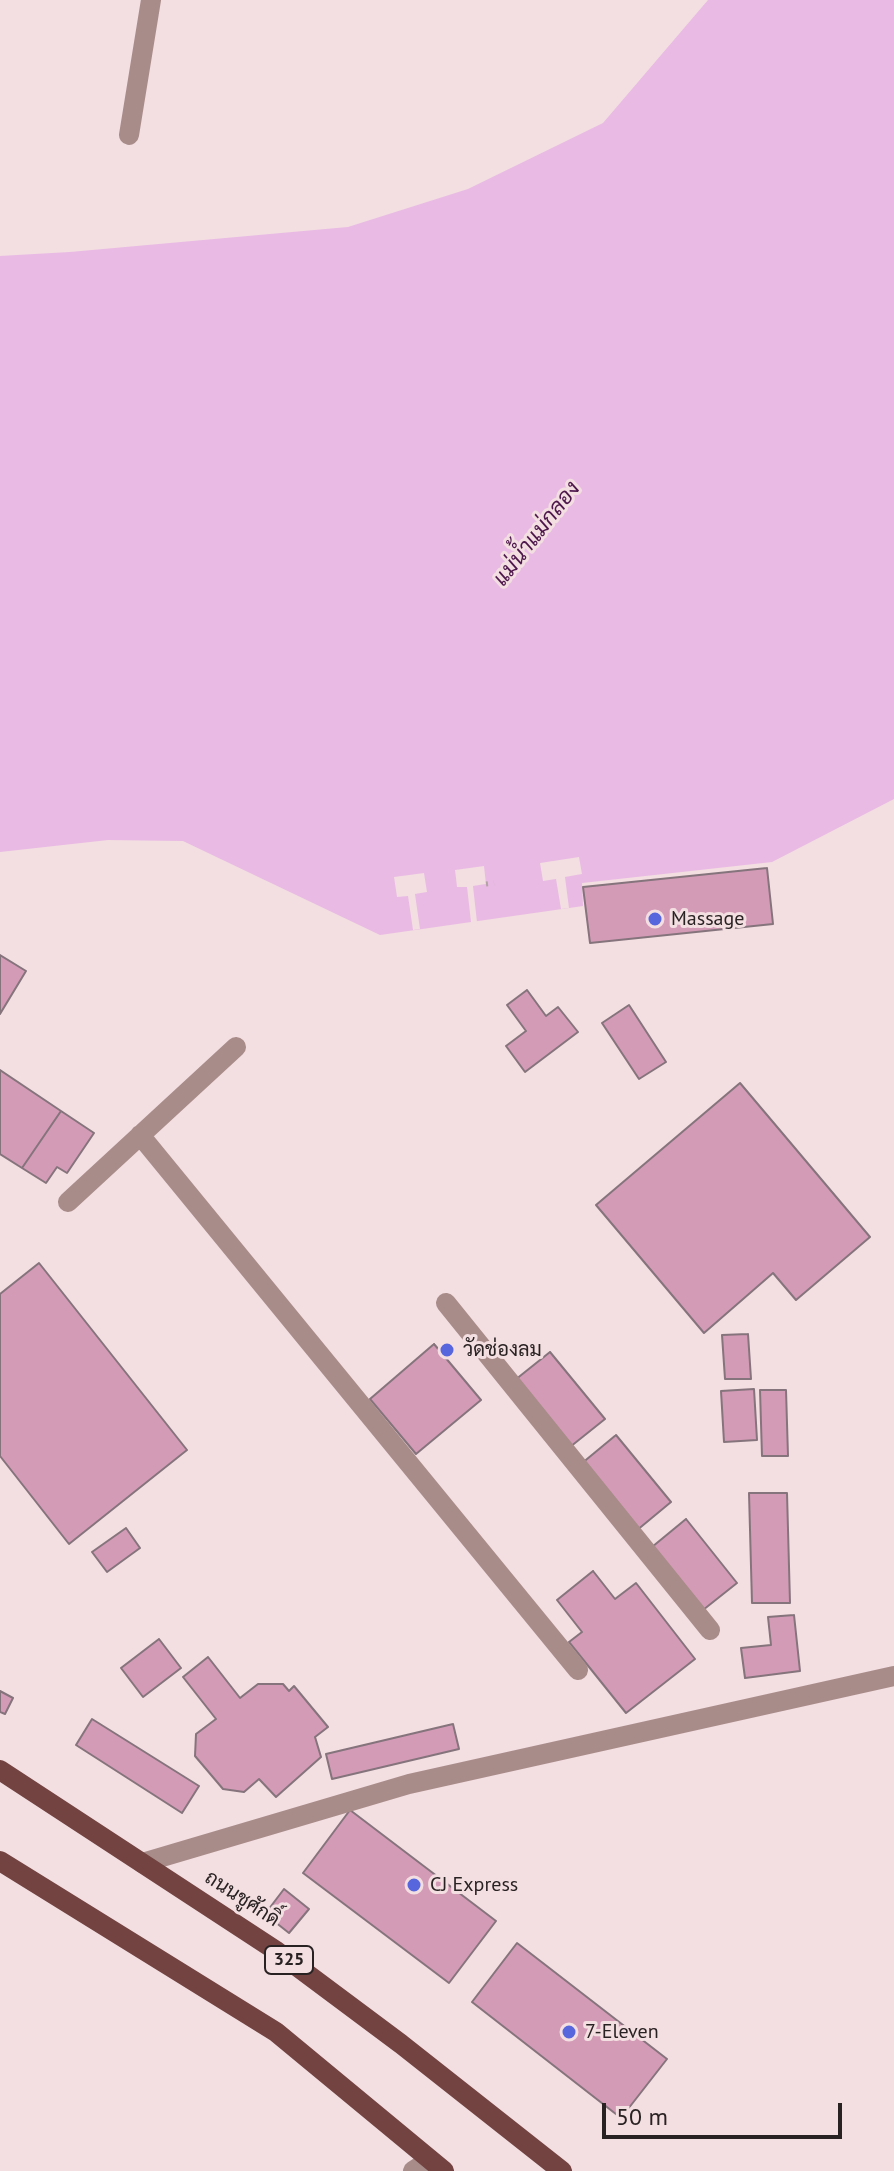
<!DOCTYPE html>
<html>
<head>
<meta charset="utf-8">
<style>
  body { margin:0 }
  #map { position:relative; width:894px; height:2171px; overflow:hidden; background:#f3dee1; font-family:"PT Sans",sans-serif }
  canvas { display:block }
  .scale { position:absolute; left:602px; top:2103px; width:240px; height:36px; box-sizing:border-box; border:4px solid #292223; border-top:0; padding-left:10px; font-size:24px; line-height:28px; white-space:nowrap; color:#292223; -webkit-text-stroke:6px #f3dee1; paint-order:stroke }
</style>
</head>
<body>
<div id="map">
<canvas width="894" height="2171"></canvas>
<div class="scale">50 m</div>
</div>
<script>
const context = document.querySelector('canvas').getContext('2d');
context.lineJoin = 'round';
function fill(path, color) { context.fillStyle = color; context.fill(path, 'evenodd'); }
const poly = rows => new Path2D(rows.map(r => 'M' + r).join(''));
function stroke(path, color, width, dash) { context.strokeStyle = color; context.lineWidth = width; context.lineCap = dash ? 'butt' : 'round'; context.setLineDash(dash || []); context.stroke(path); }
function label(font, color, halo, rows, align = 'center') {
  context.font = font + ' "PT Sans",Sarabun,sans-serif'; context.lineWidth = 6; context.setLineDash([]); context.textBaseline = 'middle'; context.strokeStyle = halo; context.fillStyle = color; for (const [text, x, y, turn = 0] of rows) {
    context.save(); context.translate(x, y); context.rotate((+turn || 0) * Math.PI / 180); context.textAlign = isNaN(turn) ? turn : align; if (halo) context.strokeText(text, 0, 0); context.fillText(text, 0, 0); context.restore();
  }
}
const water = poly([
  [708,0,894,0,894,799,772,862,582,883,583,906,380,935,183,841,108,840,0,852,0,256,70,252,348,227,468,189,603,123]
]);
const pier = poly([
  [579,857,582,874,565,877,569,908,561,909,556,879,543,881,540,863],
  [484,866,486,884,473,886,477,922,471,922,467,887,457,887,455,870],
  [424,873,427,892,415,894,420,929,413,930,408,896,397,897,394,877]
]);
const building = poly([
  [767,868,773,924,590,943,583,887,767,868],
  [0,955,26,971,0,1014,0,955],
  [527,990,546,1016,558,1007,578,1032,525,1072,506,1046,526,1031,507,1005,527,990],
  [629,1005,666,1062,639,1079,602,1023,629,1005],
  [0,1070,61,1111,22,1168,0,1154,0,1070],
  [740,1083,870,1237,796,1300,773,1273,704,1333,596,1205,740,1083],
  [61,1111,94,1133,67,1173,57,1167,46,1183,22,1168,61,1111],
  [39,1263,187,1450,69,1544,0,1456,0,1294,39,1263],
  [748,1334,751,1379,725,1379,722,1335,748,1334],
  [434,1344,481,1400,416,1454,370,1399,434,1344],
  [550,1352,605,1419,570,1447,515,1380,550,1352],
  [754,1389,757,1440,724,1442,721,1391,754,1389],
  [760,1390,786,1390,788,1456,762,1456,760,1390],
  [616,1435,671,1502,636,1531,581,1464,616,1435],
  [749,1493,787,1493,790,1603,752,1603,749,1493],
  [686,1519,737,1583,703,1610,652,1547,686,1519],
  [126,1528,140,1548,107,1572,92,1552,126,1528],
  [593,1571,615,1599,636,1583,695,1659,626,1713,569,1642,582,1632,557,1600,593,1571],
  [794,1615,800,1671,745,1678,741,1648,771,1645,768,1617,794,1615],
  [159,1639,181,1668,143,1697,121,1668,159,1639],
  [208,1657,240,1698,258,1684,283,1684,289,1691,294,1686,328,1727,315,1737,321,1757,276,1797,259,1779,244,1792,223,1789,195,1756,196,1734,216,1719,183,1677,208,1657],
  [0,1691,13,1698,5,1714,0,1712,0,1691],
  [92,1719,199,1786,182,1813,76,1745,92,1719],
  [453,1724,459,1749,332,1779,326,1754,453,1724],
  [350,1810,496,1921,449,1983,303,1873,350,1810],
  [284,1889,309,1909,289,1933,265,1914,284,1889],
  [517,1943,667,2059,621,2118,472,2002,517,1943]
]);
const path = poly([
  [486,884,494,883]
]);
const minor = poly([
  [129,135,151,0],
  [140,1135,578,1670],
  [68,1202,236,1047],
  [446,1303,710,1630],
  [142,1863,409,1784,894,1676],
  [413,2171,430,2160]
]);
const major = poly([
  [0,1770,275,1950,401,2044,562,2171],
  [0,1861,276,2032,444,2171]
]);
const markers = [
  [655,919,8,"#5766dd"],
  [447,1350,8,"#5766dd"],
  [414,1885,8,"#5766dd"],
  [569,2032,8,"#5766dd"]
];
const shields = [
  [289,1960,48]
];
const shieldNames = [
  ["325",289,1960]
];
const poiNames = [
  ["Massage",671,919],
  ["วัดช่องลม",463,1350],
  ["CJ Express",430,1885],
  ["7-Eleven",585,2032]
];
const streetNames = [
  ["ถนนชูศักดิ์",242,1899,33]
];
const waterNames = [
  ["แม่น้ำแม่กลอง",537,534,-52]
];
fill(water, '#e8bae4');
fill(pier, '#f3dee1');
fill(building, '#d49bb7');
stroke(building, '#85747c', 2);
stroke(path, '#b3a3a5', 5, [2, 6]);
stroke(minor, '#a88c89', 20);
stroke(major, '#724340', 20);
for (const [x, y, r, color] of markers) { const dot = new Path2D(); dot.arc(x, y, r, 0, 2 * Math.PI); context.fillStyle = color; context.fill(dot); stroke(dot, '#f3dee1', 3); }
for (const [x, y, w] of shields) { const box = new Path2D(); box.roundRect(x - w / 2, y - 14, w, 28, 6); context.fillStyle = '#f3dee1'; context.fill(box); stroke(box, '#292223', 2); }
label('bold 18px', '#292223', null, shieldNames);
label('20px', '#292223', '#f3dee1', poiNames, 'left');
label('20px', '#292223', '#f3dee1', streetNames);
label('italic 22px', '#4d174b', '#f3dee1', waterNames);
</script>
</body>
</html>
